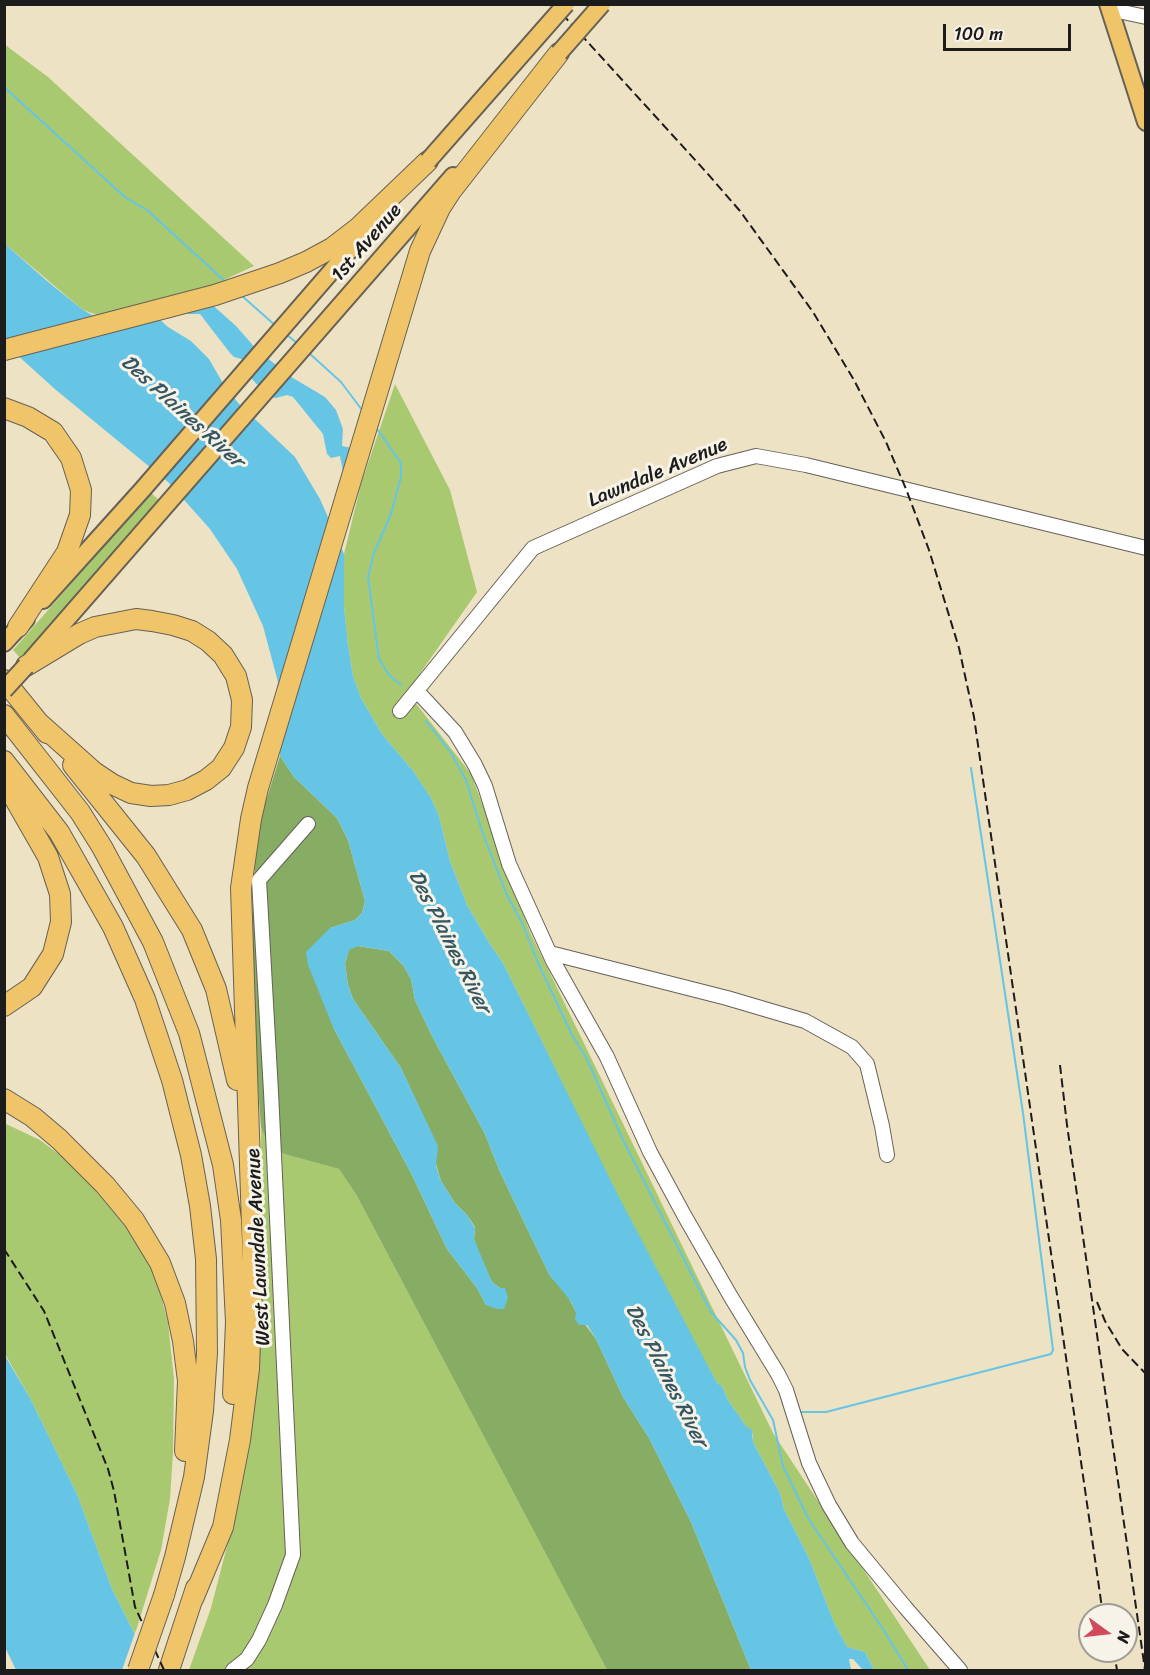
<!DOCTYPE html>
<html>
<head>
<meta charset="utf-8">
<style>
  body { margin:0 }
  #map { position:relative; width:1150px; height:1675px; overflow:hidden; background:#eee2c4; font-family:Sriracha,sans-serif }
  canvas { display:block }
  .frame { position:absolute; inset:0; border:6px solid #1c1c1c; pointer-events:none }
  .north { position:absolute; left:1078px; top:1603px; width:60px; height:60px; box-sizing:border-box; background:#f7f3e8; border:2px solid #9f9d96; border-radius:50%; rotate:105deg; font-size:16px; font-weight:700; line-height:24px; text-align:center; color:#1c1c1c }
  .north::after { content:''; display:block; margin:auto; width:21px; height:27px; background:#d1495b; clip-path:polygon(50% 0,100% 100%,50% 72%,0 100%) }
  .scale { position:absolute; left:943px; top:24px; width:128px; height:27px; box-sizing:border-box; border:3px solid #1c1c1c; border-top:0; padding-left:8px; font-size:18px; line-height:21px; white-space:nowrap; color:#1c1c1c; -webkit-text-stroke:4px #f7f3e8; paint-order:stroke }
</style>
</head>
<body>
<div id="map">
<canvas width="1150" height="1675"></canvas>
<div class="frame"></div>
<div class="north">N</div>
<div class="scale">100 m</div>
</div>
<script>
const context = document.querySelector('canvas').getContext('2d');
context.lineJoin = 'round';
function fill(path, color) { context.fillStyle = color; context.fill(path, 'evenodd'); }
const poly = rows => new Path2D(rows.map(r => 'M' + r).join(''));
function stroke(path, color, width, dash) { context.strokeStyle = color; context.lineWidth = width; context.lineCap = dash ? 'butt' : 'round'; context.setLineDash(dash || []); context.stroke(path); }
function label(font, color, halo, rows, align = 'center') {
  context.font = font + ' Sriracha,sans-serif'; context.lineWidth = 6; context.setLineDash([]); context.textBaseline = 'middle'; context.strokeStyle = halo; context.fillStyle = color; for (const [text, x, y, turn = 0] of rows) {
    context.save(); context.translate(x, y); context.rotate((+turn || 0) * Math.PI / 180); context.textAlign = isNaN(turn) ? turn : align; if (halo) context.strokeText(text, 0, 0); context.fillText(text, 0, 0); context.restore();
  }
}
const green = poly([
  [4,44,48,77,254,266,207,288,100,316,83,310,5,244],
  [395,384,450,490,477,592,407,692,471,774,530,932,773,1433,930,1670,874,1670,865,1652,847,1647,833,1620,809,1558,784,1509,780,1493,753,1442,753,1434,746,1426,728,1400,722,1386,717,1383,658,1278,503,963,490,944,467,905,450,861,439,816,431,798,414,772,382,734,361,698,353,676,348,645,344,607,344,554,361,484],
  [151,493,159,500,21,659,13,650],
  [4,1123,40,1140,72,1164,105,1199,132,1233,157,1280,168,1323,174,1379,173,1453,170,1499,161,1550,135,1634,112,1589,77,1494,30,1398,5,1354],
  [261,1127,269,1147,284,1154,339,1169,357,1196,607,1670,189,1670,211,1608,232,1527,245,1466,256,1381,262,1298]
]);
const forest = poly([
  [280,756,294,777,337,818,348,840,365,901,362,913,355,920,330,928,333,1027,411,1173,447,1249,477,1288,486,1305,500,1288,492,1282,479,1254,474,1239,475,1227,467,1215,455,1203,441,1181,419,1107,401,1068,353,999,348,985,345,964,349,949,358,946,389,951,403,965,411,979,415,1000,432,1036,485,1134,500,1172,550,1276,565,1291,576,1312,596,1339,623,1397,649,1438,691,1522,751,1670,607,1670,357,1196,339,1169,284,1154,269,1147,261,1127,256,1061,252,957,253,895,256,852,262,814]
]);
const water = poly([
  [5,244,47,281,83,310,92,315,100,316,208,301,236,326,258,351,293,378,325,397,336,410,343,429,342,446,352,448,344,477,340,456,331,458,327,454,323,434,293,397,287,395,276,398,269,397,251,378,245,360,234,357,230,353,200,314,188,314,182,312,156,316,168,327,191,341,209,359,224,385,239,404,295,457,320,499,344,554,344,607,348,645,353,676,361,698,382,734,414,772,431,798,439,816,450,861,467,905,490,944,503,963,619,1197,717,1383,722,1386,728,1400,746,1426,752,1430,753,1442,780,1493,784,1509,809,1558,833,1620,847,1647,865,1652,874,1670,863,1670,853,1659,849,1659,851,1670,751,1670,691,1522,649,1438,623,1397,596,1339,587,1325,579,1325,575,1319,576,1312,570,1300,550,1276,500,1172,485,1134,432,1036,415,1000,411,979,403,965,389,951,358,946,349,950,345,964,348,985,353,999,401,1068,438,1146,436,1166,441,1181,455,1203,467,1215,475,1228,474,1239,492,1282,500,1288,505,1288,508,1297,504,1309,497,1309,486,1305,477,1288,447,1249,411,1173,333,1027,308,965,306,952,330,928,355,920,362,913,365,901,348,840,337,818,294,777,280,756,274,706,278,682,263,626,237,569,210,529,168,482,56,390,5,344],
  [4,1354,30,1398,77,1494,112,1589,153,1670,16,1670,5,1647]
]);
const pier = poly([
  [136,1630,155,1669,156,1670,122,1670]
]);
const stream = poly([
  [4,87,126,198,147,210,227,283],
  [241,295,277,327],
  [286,334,298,344],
  [309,353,341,382,362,410],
  [375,426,401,463,401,477,391,514,374,553,368,577,379,659,389,675,401,685],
  [426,721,451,753,466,780,482,831,506,893,523,925,538,963,572,1035,587,1059,623,1140,711,1312,736,1340,743,1353,745,1367,750,1380,773,1420,783,1466,808,1518,883,1629,908,1670],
  [799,1412,826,1412,1051,1354,1053,1350,1023,1113,971,768]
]);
const minor = poly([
  [1109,9,1146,17],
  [417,691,455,732,475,765,485,786,509,864,553,961,607,1057,650,1152,684,1215,731,1297,778,1374,786,1390,809,1463,829,1505,852,1543,905,1607,960,1670],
  [400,711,533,548,717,466,756,456,806,465,1146,548],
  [550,953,727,998,805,1021,852,1047,867,1064,882,1126,887,1155],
  [233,1670,247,1659,259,1640,275,1605,293,1555,271,1092,259,880,308,824]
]);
const major = poly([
  [1108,4,1146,122],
  [43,600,143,489,374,222],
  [4,643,26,619],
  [32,659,453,176]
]);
const highway = poly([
  [4,350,215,295,280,273,306,262,332,248,358,228,428,161],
  [4,408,28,417,53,432,71,458,81,490,80,515,67,552,18,627],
  [26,666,79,634,95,627,136,619,152,621,173,625,192,631,208,641,223,655,236,676,242,700,241,727,234,748,221,768,206,780,187,790,169,795,151,796,131,793,112,784,94,772,39,723],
  [4,680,47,733],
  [4,715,80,812,102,847,153,942,189,1033,223,1165,231,1220,236,1322,233,1394],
  [4,761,59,832,113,927,145,999,172,1080,191,1155,200,1206,206,1259,207,1353,203,1411,194,1477,175,1557,164,1595],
  [73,765,146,856,192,930,216,989,237,1080],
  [4,780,48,857,60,894,61,922,53,954,32,987,4,1006],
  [4,1099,33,1117,59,1139,105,1185,134,1220,160,1263,175,1303,183,1341,188,1381,185,1451],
  [193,1599,223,1527,240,1440,249,1369,253,1257,241,888,251,819,258,788,420,251,440,208,451,191,559,53],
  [169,1670,196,1588]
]);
const rail = poly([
  [553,4,707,173,740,211,813,312,854,380,886,442,906,489,929,550,959,648,974,717,1103,1615],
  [1060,1065,1067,1125,1145,1670],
  [4,1249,44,1311,108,1469,114,1491,135,1607,164,1670],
  [1097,1302,1105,1321,1122,1349,1146,1374],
  [1114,1651,1117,1670]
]);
const majorBridge = poly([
  [559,53,602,4],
  [428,161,566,4],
  [4,690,26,666]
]);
const highwayBridge = poly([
  [138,1670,164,1595]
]);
const streetNames = [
  ["1st Avenue",367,243,-49],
  ["Lawndale Avenue",658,473,-23],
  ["West Lawndale Avenue",259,1247,-93]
];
const waterNames = [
  ["Des Plaines River",182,412,42],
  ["Des Plaines River",449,942,63],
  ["Des Plaines River",666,1376,63]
];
fill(green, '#a9c971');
fill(forest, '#86ad63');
fill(water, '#66c5e5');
fill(pier, '#eee2c4');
stroke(stream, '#66c5e5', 2);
stroke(minor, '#666157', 16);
stroke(major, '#666157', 20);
stroke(highway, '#666157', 22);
stroke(minor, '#fff', 14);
stroke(major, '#f0c469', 16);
stroke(highway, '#f0c469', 20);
stroke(rail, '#1c1c1c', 2, [9, 4.5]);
stroke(majorBridge, '#666157', 20, []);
stroke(highwayBridge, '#666157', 22, []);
stroke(majorBridge, '#f0c469', 16);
stroke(highwayBridge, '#f0c469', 20);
label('20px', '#1c1c1c', '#f7f3e8', streetNames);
label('italic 21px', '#365762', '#f7f3e8', waterNames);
</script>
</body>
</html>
